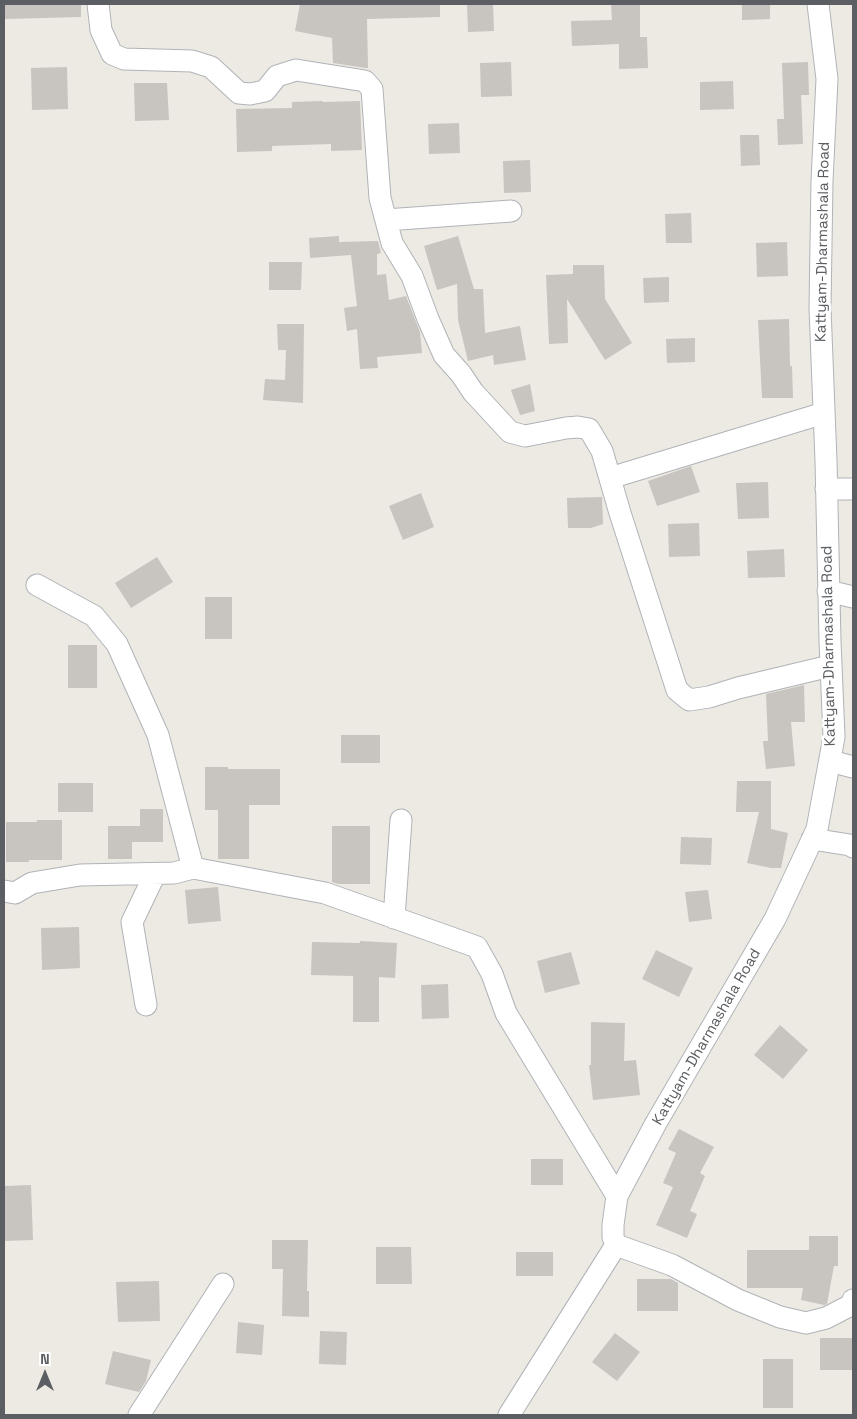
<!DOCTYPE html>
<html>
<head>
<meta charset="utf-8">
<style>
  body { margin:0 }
  #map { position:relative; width:857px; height:1419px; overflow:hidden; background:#eceae3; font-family:"Space Grotesk",sans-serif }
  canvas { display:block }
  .frame { position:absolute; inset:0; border:5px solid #5b5e62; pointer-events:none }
  .north { position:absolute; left:20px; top:1349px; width:50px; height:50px; -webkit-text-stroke:4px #fff; paint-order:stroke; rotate:0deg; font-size:14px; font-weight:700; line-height:20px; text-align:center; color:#5b5e62 }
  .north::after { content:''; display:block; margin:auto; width:18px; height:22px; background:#5b5e62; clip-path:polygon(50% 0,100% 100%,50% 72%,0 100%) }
</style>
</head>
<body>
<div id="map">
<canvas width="857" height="1419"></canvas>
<div class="frame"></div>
<div class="north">N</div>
</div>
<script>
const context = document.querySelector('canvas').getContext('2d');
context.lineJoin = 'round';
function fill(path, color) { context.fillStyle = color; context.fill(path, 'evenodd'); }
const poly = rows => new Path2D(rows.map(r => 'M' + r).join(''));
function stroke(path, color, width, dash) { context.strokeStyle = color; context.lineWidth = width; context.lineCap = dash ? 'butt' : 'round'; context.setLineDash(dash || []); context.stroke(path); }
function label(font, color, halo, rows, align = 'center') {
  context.font = font + ' "Space Grotesk",sans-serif'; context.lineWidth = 5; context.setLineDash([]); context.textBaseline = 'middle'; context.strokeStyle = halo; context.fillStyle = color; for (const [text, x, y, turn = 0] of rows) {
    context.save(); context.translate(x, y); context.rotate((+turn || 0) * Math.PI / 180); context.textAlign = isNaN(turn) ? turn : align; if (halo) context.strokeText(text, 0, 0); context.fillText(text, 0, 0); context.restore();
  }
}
const building = poly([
  [4,4,81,4,81,17,5,19],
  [300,4,325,4,325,5,440,4,440,17,367,19,368,68,366,68,333,63,332,38,295,31],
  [467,4,493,4,494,31,468,32],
  [611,4,640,4,640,37,647,37,648,68,619,69,619,44,572,46,571,21,612,20],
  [742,4,770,4,770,19,742,20],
  [511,62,512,96,481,97,480,63],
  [808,62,809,95,801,95,803,144,778,145,777,119,784,119,782,63],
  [67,67,68,109,32,110,31,68],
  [733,81,734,109,700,110,700,82],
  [134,83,167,83,169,120,135,121],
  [322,101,323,102,360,101,362,150,331,151,331,144,272,146,272,151,237,152,236,109,292,108,292,102],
  [459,123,460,153,429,154,428,124],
  [740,135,759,135,760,165,741,166],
  [530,160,531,192,504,193,503,161],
  [691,213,692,243,666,243,665,214],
  [339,236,339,242,378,241,381,253,377,254,377,275,386,274,389,300,406,296,420,332,422,353,377,357,378,368,360,369,357,329,347,331,344,308,357,306,351,255,310,258,309,238],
  [458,236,474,289,483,289,485,333,520,326,526,360,494,365,493,355,468,361,458,320,457,284,437,290,424,246],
  [787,242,788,276,757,277,756,243],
  [269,262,302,262,301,290,269,290],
  [573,265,604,265,605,299,632,343,605,360,567,299,568,343,549,344,546,275,573,274],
  [669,277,669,302,644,303,643,278],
  [789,319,790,366,792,366,793,398,762,398,758,320],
  [277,324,304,324,303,403,263,400,265,379,285,380,286,350,278,350],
  [695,338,695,362,667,363,666,339],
  [530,384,535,411,520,415,511,390],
  [691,466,700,492,657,506,648,481],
  [768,482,769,518,738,519,736,483],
  [421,493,434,527,403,540,389,506],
  [602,497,603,524,591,528,568,528,567,498],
  [699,523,700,556,669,557,668,524],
  [784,549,785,577,748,578,747,551],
  [157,557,173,582,131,608,115,583],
  [205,597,232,597,232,639,205,639],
  [68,645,97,645,97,688,68,688],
  [804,685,805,722,791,722,795,766,766,769,763,741,768,741,766,694],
  [341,735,380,735,380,763,341,763],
  [205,767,228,767,228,769,280,769,280,805,249,805,249,859,218,859,218,810,205,810],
  [737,781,771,781,771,829,788,833,781,868,771,868,747,863,759,812,736,812],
  [58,783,93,783,93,812,58,812],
  [140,809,163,809,163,842,132,842,132,859,108,859,108,826,140,826],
  [37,820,62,820,62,860,29,860,29,862,6,862,6,822,37,822],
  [332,826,370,826,370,884,338,884,332,882],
  [681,837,712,838,711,865,680,864],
  [218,887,221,921,188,924,185,890],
  [708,890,712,919,689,922,685,892],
  [79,927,80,968,42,970,41,928],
  [360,941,397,943,395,978,379,977,379,1022,353,1022,353,976,311,975,312,942,360,943],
  [656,950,693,968,679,997,642,979],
  [571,952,580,984,545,993,537,961],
  [448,984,449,1018,422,1019,421,985],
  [591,1022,625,1023,624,1061,636,1060,640,1095,593,1100,589,1065,591,1065],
  [780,1025,808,1050,783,1079,754,1055],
  [679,1129,714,1147,700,1173,705,1176,690,1211,697,1214,687,1238,656,1225,673,1187,663,1183,676,1153,668,1149],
  [531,1159,563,1159,563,1185,531,1185],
  [31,1185,33,1240,4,1241,4,1186],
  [809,1236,838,1236,838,1266,834,1266,827,1304,824,1305,801,1300,803,1288,747,1288,747,1250,809,1250],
  [272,1240,308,1240,307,1291,309,1291,309,1317,282,1316,283,1269,272,1269],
  [376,1247,411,1247,412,1284,376,1284],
  [516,1252,553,1252,553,1276,516,1276],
  [637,1279,671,1279,678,1283,678,1311,637,1311],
  [159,1281,160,1321,118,1322,116,1282],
  [238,1322,264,1325,262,1355,236,1353],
  [320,1331,347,1332,346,1365,319,1364],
  [615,1333,640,1352,617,1381,592,1362],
  [820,1338,853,1338,853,1370,820,1370],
  [113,1351,151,1360,146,1381,139,1392,105,1384],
  [763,1359,793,1359,793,1408,763,1408]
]);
const minor = poly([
  [98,4,101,30,112,54,124,59,192,61,211,67,239,93,250,94,265,91,277,76,296,70,365,81,372,89,380,198,392,243,412,276,428,319,444,355,461,374,473,392,510,432,525,436,566,428,578,427,589,429,602,451,620,513,677,690,689,700,709,697,738,688,830,666],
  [386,220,511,211],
  [610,478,824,413],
  [826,489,853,489],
  [37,585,94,616,117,644,158,735,193,868],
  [828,591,853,597],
  [830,761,853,767],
  [812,839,850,845,853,847],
  [4,891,15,893,32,883,80,875,174,873,193,868,325,893,477,947,492,974,506,1013,617,1196],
  [394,918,401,820],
  [146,1005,132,922,155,874],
  [616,1245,672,1265,738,1300,780,1317,806,1323,826,1318,851,1305,853,1300],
  [139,1415,223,1284],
  [509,1415,616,1245,613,1237,613,1225,617,1196,656,1123,775,919,817,829,834,737,830,641,826,461,820,308,822,181,827,79,818,4]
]);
const streetNames = [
  ["Kattyam-Dharmashala Road",823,242,-89],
  ["Kattyam-Dharmashala Road",829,646,-91],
  ["Kattyam-Dharmashala Road",707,1037,-60]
];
fill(building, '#c8c4c0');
stroke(minor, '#b0b3b7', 23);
stroke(minor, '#fff', 21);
label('15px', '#5b5e62', '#fff', streetNames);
</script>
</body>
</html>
